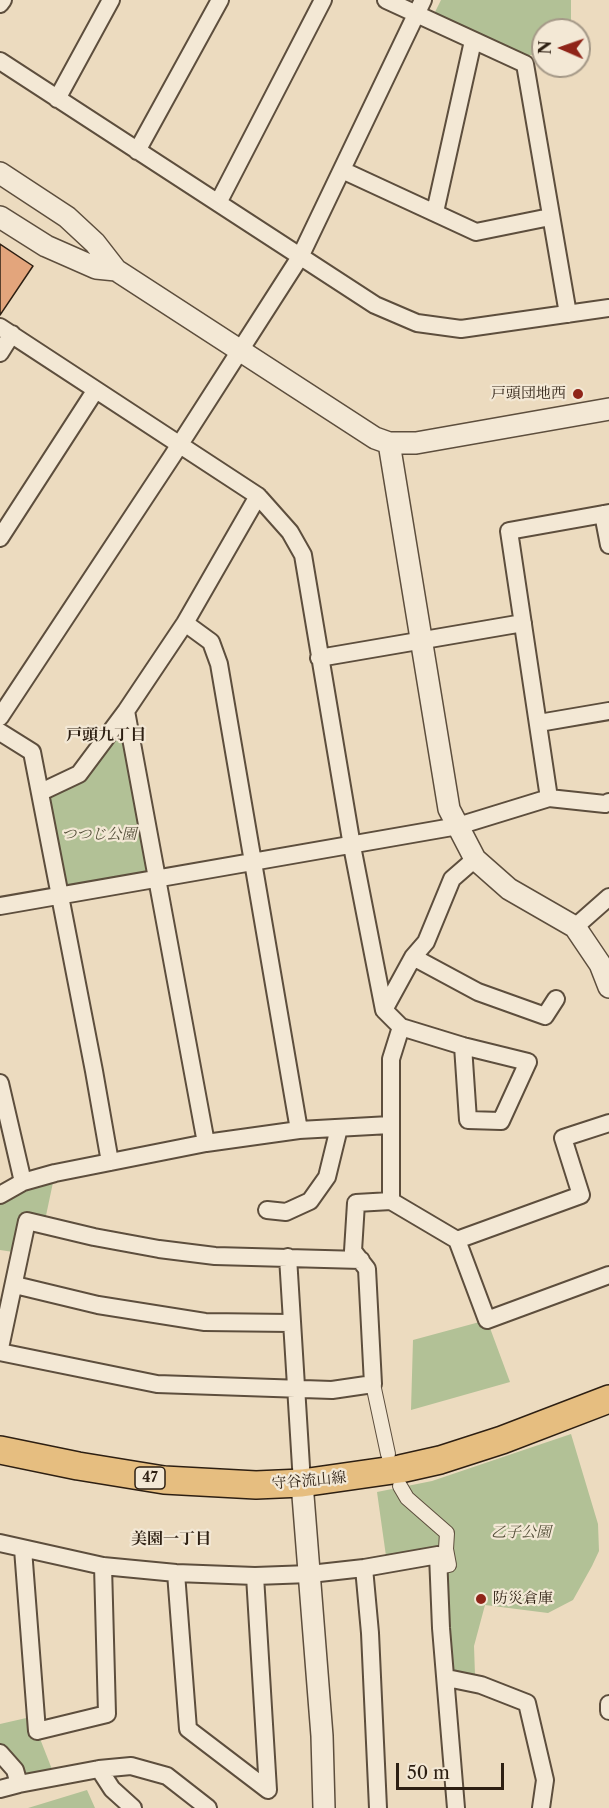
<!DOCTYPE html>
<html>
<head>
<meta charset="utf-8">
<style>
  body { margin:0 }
  #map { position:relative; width:609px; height:1808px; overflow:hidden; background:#ecdbbf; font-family:"Libre Caslon Text",serif }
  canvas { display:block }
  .north { position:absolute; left:531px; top:18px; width:60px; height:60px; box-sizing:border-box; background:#f3e8d5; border:2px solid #a49887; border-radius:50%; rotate:272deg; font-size:16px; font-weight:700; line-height:24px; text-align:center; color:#2d1f12 }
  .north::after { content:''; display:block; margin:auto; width:21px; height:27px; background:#8f2418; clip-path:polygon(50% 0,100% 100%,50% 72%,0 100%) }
  .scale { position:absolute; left:396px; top:1763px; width:108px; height:27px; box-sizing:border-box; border:3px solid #2d1f12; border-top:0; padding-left:8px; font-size:18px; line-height:21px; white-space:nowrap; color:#2d1f12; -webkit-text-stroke:4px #f3e8d5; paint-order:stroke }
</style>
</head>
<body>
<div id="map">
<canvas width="609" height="1808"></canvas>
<div class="north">N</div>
<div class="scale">50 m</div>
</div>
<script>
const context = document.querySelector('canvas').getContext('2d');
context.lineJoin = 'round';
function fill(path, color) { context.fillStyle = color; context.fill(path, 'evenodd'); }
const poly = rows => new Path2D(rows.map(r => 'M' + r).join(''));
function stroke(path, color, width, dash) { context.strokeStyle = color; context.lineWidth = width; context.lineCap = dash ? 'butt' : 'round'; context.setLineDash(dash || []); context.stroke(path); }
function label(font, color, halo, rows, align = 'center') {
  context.font = font + ' "Libre Caslon Text","Noto Serif JP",serif'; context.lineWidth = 4.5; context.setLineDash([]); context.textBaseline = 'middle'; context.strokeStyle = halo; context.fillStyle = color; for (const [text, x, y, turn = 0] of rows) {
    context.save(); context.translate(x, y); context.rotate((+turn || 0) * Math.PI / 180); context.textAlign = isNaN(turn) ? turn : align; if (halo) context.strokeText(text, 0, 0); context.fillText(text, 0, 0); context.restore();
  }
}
const green = poly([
  [441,0,571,0,571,30,543,30,543,53,525,56,433,16],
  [126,711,157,879,60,896,41,792,79,774],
  [55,1173,44,1225,27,1222,20,1253,0,1250,0,1195],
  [487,1320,510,1382,411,1410,413,1340],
  [571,1434,598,1524,599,1551,592,1566,573,1600,548,1613,485,1605,474,1646,475,1675,453,1673,442,1547,386,1556,377,1492,432,1481],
  [35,1716,37,1731,55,1777,19,1784,0,1753,0,1724],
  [87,1790,95,1808,28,1808]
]);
const building = poly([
  [0,244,33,266,0,315,0,244]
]);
const pedestrian = poly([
  [373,1384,388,1454],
  [400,1486,407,1498,447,1533,446,1549,449,1565,439,1567]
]);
const minor = poly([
  [386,0,525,64,568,314],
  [0,4,3,0],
  [0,61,375,305,417,323,461,329,609,308],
  [57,99,111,0],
  [137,151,220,0],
  [342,170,476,232,550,217],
  [218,203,323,0],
  [435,212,473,41],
  [0,327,258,496,290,532,303,555,352,846,384,1010,401,1027,463,1046,528,1062,501,1121,468,1120,463,1046],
  [0,353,12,334],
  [603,514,609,545],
  [0,538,95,391],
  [185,623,211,642,219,664,299,1130],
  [319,658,523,623],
  [126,711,206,1143],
  [0,717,173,455,300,257,423,0],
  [539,723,609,711],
  [0,732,32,752,94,1071,110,1162],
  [41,792,79,774,126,711,185,623,258,496],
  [549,798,509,531,609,513],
  [0,906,458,826,549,798,605,804,609,802],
  [575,927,609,897],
  [413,957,478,992,545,1016,556,999],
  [384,1010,413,957,426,942,452,879,475,859],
  [401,1027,391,1059,391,1201,457,1240,581,1195,563,1138,609,1123],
  [0,1083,23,1182],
  [0,1195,23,1182,55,1173,206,1143,299,1130,390,1125],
  [267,1210,286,1212,310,1201,327,1177,339,1128],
  [457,1240,487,1320,609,1275],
  [288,1257,302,1483],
  [15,1285,98,1305,205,1322,291,1323],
  [0,1348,27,1221,94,1237,159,1249,215,1256,361,1260],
  [0,1352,157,1384,332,1390,373,1384,367,1269,353,1251,356,1203,391,1201],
  [0,1543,103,1566,176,1573,255,1576,310,1574,364,1568,438,1555,441,1628,456,1808],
  [23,1549,37,1731,107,1714,103,1566],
  [364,1568,370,1633,378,1808],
  [176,1573,188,1729,268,1790,255,1576],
  [447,1678,481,1685,527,1703,545,1780,541,1808],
  [609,1704,609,1711],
  [0,1753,15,1770,19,1784,0,1789],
  [99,1769,112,1789,133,1808],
  [19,1784,99,1769,131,1766,167,1776,208,1808]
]);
const tertiary = poly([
  [0,173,67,217,95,243,116,270,375,438,389,443,416,443,609,409],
  [0,217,46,246,96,268,116,270],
  [389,443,449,809,475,859,509,889,575,927,600,964,609,987],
  [302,1483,322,1736,324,1808]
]);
const primary = poly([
  [0,1450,78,1466,164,1480,256,1485,302,1483,400,1469,440,1460,502,1440,609,1399]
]);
const markers = [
  [578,394,6,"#8f2418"],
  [481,1599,6,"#8f2418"]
];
const shields = [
  [150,1478,30]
];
const shieldNames = [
  ["47",150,1478]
];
const poiNames = [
  ["戸頭団地西",566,394],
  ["防災倉庫",493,1599,"left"]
];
const parkNames = [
  ["つつじ公園",99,835],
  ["乙子公園",521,1533]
];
const streetNames = [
  ["守谷流山線",309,1481,-5]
];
const neighbourhoodNames = [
  ["戸頭九丁目",106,735],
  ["美園一丁目",171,1539]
];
fill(green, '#b2c196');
fill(building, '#e3a57c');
stroke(building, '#2d1f12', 1.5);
stroke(pedestrian, '#5d4e3d', 16);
stroke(minor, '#5d4e3d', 20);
stroke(tertiary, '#5d4e3d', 24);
stroke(primary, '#2d1f12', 30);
stroke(pedestrian, '#f3e8d5', 14);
stroke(minor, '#f3e8d5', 16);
stroke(tertiary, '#f3e8d5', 21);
stroke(primary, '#e6be80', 27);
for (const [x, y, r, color] of markers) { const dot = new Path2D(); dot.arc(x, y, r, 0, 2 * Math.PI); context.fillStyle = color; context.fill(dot); stroke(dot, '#f3e8d5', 2); }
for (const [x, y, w] of shields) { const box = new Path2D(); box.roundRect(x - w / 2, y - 11, w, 22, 4.5); context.fillStyle = '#f3e8d5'; context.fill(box); stroke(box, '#2d1f12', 1.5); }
label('bold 14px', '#2d1f12', null, shieldNames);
label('15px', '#2d1f12', '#f3e8d5', poiNames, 'right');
label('italic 15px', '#55503a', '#f3e8d5', parkNames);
label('15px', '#2d1f12', '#f3e8d5', streetNames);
label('bold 16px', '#2d1f12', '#f3e8d5', neighbourhoodNames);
</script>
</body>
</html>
